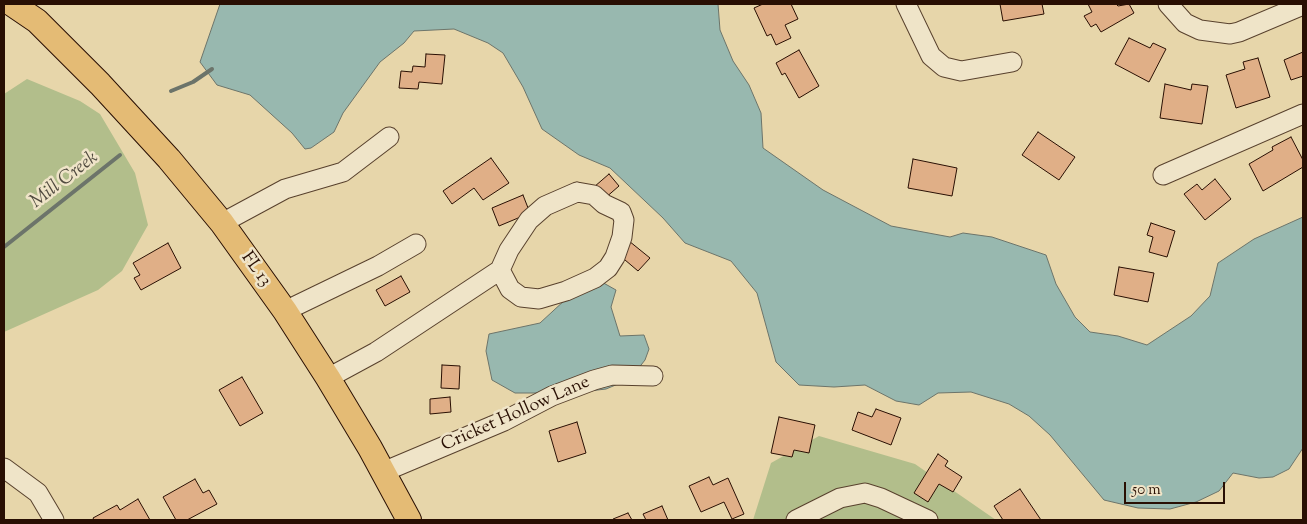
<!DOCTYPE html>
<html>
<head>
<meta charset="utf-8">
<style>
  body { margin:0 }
  #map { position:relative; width:1307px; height:524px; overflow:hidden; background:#e7d6aa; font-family:"Sorts Mill Goudy",serif }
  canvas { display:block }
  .frame { position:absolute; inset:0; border:5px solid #290f03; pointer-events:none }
  .scale { position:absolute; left:1124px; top:482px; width:101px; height:22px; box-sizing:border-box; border:2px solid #290f03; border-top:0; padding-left:6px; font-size:15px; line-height:18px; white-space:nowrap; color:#290f03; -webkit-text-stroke:4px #efe4c8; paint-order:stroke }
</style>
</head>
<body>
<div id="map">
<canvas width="1307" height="524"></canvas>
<div class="frame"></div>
<div class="scale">50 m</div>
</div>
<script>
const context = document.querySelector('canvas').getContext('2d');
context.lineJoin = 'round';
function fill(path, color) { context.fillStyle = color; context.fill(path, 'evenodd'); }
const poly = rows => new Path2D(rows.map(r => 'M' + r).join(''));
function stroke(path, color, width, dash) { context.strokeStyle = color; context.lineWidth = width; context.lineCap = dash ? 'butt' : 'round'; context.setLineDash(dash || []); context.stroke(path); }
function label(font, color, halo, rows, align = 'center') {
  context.font = font + ' "Sorts Mill Goudy",serif'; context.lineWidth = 5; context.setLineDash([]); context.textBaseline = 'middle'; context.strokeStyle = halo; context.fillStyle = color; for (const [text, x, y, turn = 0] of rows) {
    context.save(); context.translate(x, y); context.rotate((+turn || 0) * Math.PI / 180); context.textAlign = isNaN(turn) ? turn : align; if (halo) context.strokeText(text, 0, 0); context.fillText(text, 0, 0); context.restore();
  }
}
const green = poly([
  [27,79,80,101,100,114,135,173,148,225,122,271,98,290,4,332,4,94],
  [819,436,915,464,996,520,753,520,771,463]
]);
const water = poly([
  [220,4,718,4,720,30,733,61,749,85,761,113,763,148,823,190,891,226,950,237,963,233,992,237,1046,255,1056,284,1075,317,1090,332,1118,336,1147,345,1191,316,1210,296,1218,263,1254,239,1303,217,1303,448,1289,469,1273,477,1259,478,1233,473,1219,491,1196,502,1170,509,1138,508,1104,500,1050,435,1029,416,1009,404,971,392,938,393,919,405,896,401,865,385,834,387,799,385,776,362,757,293,731,261,685,243,663,218,610,168,579,155,542,129,523,87,503,53,488,43,454,29,414,31,404,43,380,62,343,113,334,132,311,148,305,149,292,133,250,95,217,85,200,62,220,4],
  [591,276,616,290,611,307,620,336,644,335,649,349,645,360,630,379,606,389,572,393,515,393,492,380,486,351,489,334,540,323,591,276]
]);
const stream = poly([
  [171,91,193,82,212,69],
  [4,247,120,155]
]);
const building = poly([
  [763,4,791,4,798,19,785,25,791,38,776,45,771,34,767,36,754,8,763,4],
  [1000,4,1042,4,1044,14,1003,21,1000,4],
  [1088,4,1116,4,1118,6,1129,4,1134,13,1101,32,1096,24,1091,27,1084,16,1092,12,1088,4],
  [1129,38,1150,48,1153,43,1166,49,1149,82,1115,64,1129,38],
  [799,50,819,86,799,98,785,73,782,75,776,63,799,50],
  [1303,52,1303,76,1291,80,1284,60,1303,52],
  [426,54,445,55,442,84,419,82,418,89,399,88,401,71,412,72,413,66,425,67,426,54],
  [1258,58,1270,97,1236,108,1226,75,1245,69,1243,62,1258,58],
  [1165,84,1191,90,1192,84,1208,86,1202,124,1160,118,1165,84],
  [1038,132,1075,157,1059,180,1022,155,1038,132],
  [1291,137,1303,160,1303,167,1263,191,1249,164,1273,150,1272,147,1291,137],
  [491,158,509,183,483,200,474,188,452,204,443,191,491,158],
  [913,159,957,168,952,196,908,188,913,159],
  [609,174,619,186,604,199,594,187,609,174],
  [1215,179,1231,199,1205,220,1184,194,1197,184,1202,190,1215,179],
  [523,195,530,213,499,226,492,208,523,195],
  [1151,223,1175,231,1167,257,1149,252,1153,237,1147,235,1151,223],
  [629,241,650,258,638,271,618,254,629,241],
  [168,243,181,268,141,290,134,278,140,275,133,263,168,243],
  [1119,267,1154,273,1148,302,1114,295,1119,267],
  [401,276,410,292,385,306,376,290,401,276],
  [442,365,460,366,459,389,441,388,442,365],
  [242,377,263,413,240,426,219,390,242,377],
  [450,397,451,412,430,414,430,399,450,397],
  [876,409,901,418,891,445,852,430,858,412,872,417,876,409],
  [779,417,815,425,809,453,794,450,792,457,771,453,779,417],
  [577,422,586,453,558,462,549,431,577,422],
  [938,454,948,461,945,466,962,477,953,492,939,484,928,502,914,493,938,454],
  [709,477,713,485,728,478,744,514,732,519,724,502,701,512,689,486,709,477],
  [195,479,203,493,209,490,217,504,187,520,176,520,163,497,195,479],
  [1020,489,1041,520,1003,520,994,506,1020,489],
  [138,499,150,520,94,520,93,518,117,505,120,510,138,499],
  [662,506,668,520,646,520,643,514,662,506],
  [628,513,632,520,614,520,613,519,628,513]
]);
const minor = poly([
  [906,4,931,56,944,67,961,71,1012,62],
  [1168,4,1185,23,1200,30,1230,34,1239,32,1303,5],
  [1163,175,1303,114],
  [577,192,594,195,604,204,621,212,624,220,622,237,615,257,608,268,595,278,566,291,539,299,521,297,510,289,500,270,509,250,529,220,545,206,577,192],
  [222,223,285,189,343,172,389,137],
  [285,311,378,266,416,244],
  [328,378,376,352,500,270],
  [4,468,38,493,54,520],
  [383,472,504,421,552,396,594,380,612,375,653,376],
  [796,520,840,498,865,493,881,498,928,520]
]);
const major = poly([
  [12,4,37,21,100,84,169,159,222,223,285,311,328,378,370,448,409,520]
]);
const streetNames = [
  ["FL 13",255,270,54],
  ["Cricket Hollow Lane",516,415,-24]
];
const waterNames = [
  ["Mill Creek",65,181,-38]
];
fill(green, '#b2be8b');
fill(water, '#98b8af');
stroke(water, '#6c746a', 1);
stroke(stream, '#6c746a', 4);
fill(building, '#e0af87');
stroke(building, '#290f03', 1);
stroke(minor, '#58412d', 21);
stroke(major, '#290f03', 26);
stroke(minor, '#efe4c8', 19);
stroke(major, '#e4bb75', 24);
label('18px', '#290f03', '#efe4c8', streetNames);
label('italic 19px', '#504a3f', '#efe4c8', waterNames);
</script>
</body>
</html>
